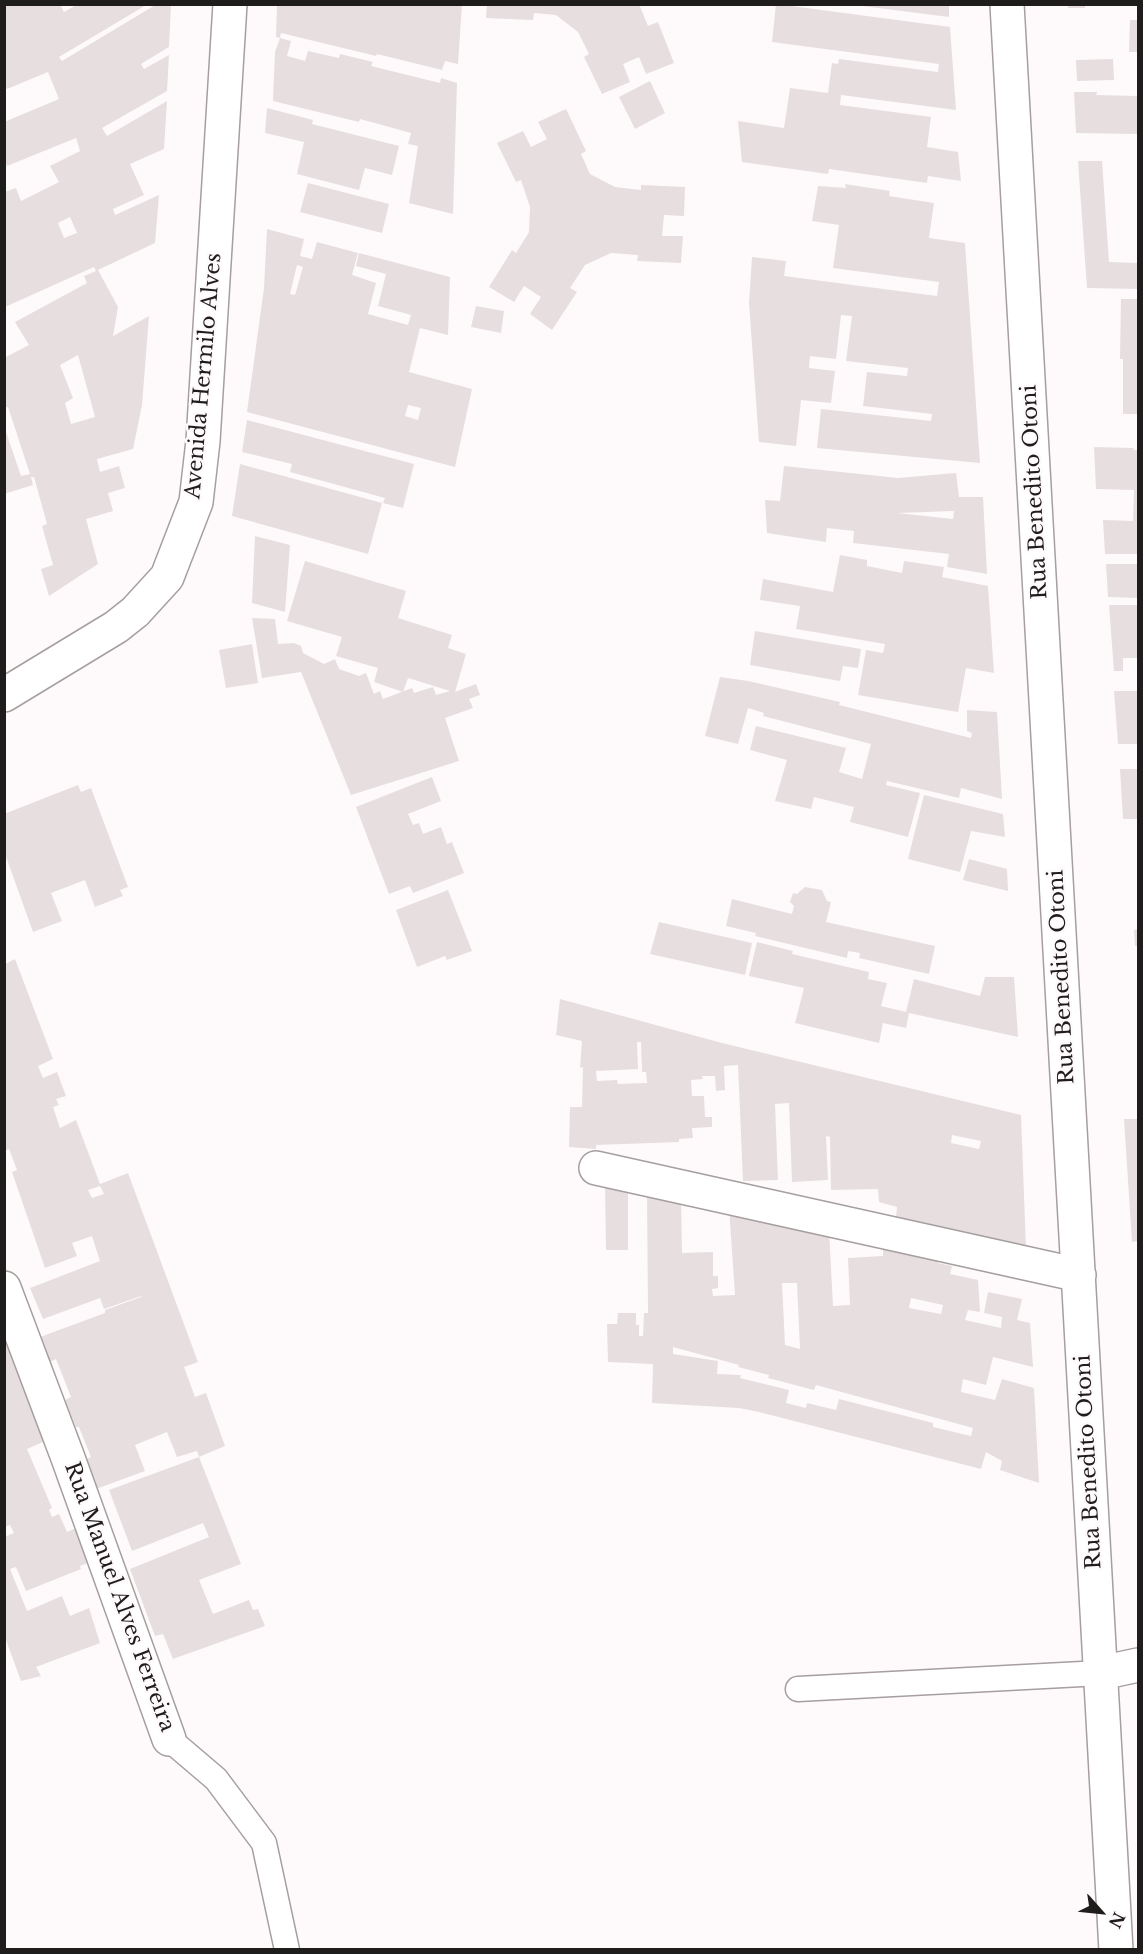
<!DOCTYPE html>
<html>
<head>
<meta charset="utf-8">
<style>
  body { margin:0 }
  #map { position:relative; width:1143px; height:1954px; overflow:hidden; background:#fefafb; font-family:"Libre Baskerville",serif }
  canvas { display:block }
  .frame { position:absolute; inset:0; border:6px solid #1f1c1c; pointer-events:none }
  .north { position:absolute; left:1071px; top:1882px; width:60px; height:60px; -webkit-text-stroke:4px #fefafb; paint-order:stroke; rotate:117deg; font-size:16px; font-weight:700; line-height:24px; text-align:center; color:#1f1c1c }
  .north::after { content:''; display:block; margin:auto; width:21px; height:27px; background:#1f1c1c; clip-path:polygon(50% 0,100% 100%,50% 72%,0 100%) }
</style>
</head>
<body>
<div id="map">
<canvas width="1143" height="1954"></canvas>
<div class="frame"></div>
<div class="north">N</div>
</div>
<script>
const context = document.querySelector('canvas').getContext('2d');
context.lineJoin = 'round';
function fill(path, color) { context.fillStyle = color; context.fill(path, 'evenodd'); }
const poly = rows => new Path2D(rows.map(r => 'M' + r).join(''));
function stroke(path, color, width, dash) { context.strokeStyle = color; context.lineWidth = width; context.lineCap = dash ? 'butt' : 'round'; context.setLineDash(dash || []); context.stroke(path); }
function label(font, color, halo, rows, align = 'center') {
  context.font = font + ' "Libre Baskerville",serif'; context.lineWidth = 5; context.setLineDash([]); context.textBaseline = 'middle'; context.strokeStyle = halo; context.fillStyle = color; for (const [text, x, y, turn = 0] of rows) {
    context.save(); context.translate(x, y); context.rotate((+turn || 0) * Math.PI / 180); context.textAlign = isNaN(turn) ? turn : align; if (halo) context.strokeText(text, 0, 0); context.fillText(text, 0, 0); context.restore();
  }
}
const building = poly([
  [4,4,60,4,64,12,78,4,148,4,59,57,62,61,157,4,171,4,169,47,141,64,144,69,169,55,167,91,102,128,107,136,167,101,164,149,130,164,144,195,113,209,115,215,159,195,155,243,98,270,118,307,113,336,149,316,142,405,133,449,97,459,100,472,119,466,125,488,108,493,113,511,86,519,98,564,49,596,41,569,53,565,42,526,47,524,34,477,31,477,33,485,4,494,4,426,21,476,30,474,8,407,4,408,4,358,29,345,15,322,87,283,84,276,96,271,94,267,5,307,4,305,4,192,16,188,21,201,59,182,50,166,80,151,76,138,7,166,4,159,4,122,59,99,48,72,7,89,4,84],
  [70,217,77,233,64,238,58,223],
  [78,355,95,417,71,424,65,403,73,398,60,365],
  [277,4,462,4,458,64,445,61,442,70,377,54,376,56,281,33,280,38,276,37],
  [487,4,639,4,648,26,658,22,674,63,646,74,639,57,623,64,630,82,602,94,584,57,589,54,578,32,556,15,534,13,533,20,486,18],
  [776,4,950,27,956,110,841,95,840,105,931,117,927,147,958,152,961,181,928,176,927,183,829,169,828,174,742,162,738,121,784,128,790,88,828,93,832,63,838,64,839,59,938,72,939,64,772,42],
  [862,4,949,4,949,17,862,6],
  [1068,4,1085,4,1085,8,1068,8],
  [1130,20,1138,20,1138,52,1129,52],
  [280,38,291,41,287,56,305,61,308,51,339,58,340,54,373,62,371,66,440,83,441,78,457,83,453,214,409,203,418,146,408,144,411,133,360,119,359,122,273,101,275,52],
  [1113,59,1114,80,1077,81,1076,60],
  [650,81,665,113,635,129,619,97],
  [1074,92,1097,92,1096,95,1138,96,1138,134,1076,133],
  [267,108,313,120,312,124,399,146,392,175,365,168,359,190,297,174,304,142,265,133],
  [566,109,586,151,581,154,590,174,615,187,641,190,641,185,685,187,684,216,664,215,662,236,683,236,681,263,637,261,638,255,611,253,585,265,570,288,577,292,552,330,530,314,541,297,524,286,514,302,489,287,512,250,516,253,529,232,530,207,521,180,516,182,497,143,523,131,531,147,547,139,538,122],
  [1078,161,1102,161,1109,262,1138,263,1138,289,1087,288],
  [308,183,389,204,382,233,300,212],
  [845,184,890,191,889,196,934,203,929,238,965,243,980,463,817,448,821,409,931,421,932,414,863,406,867,372,907,376,908,368,846,361,852,316,841,315,836,359,810,356,809,368,835,371,831,403,801,400,796,446,759,442,749,303,752,257,786,261,784,276,937,296,939,282,833,268,839,225,812,221,818,186,846,188],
  [267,229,304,239,300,256,312,259,317,242,358,253,352,275,376,283,368,314,408,325,411,315,378,306,386,274,356,266,359,253,450,277,448,335,420,328,409,372,472,389,455,467,247,412,264,288],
  [297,265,303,267,295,295,290,294],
  [408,405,421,408,418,420,405,416],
  [1121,299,1138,299,1138,414,1123,414,1123,359,1120,359],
  [476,306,504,311,501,333,471,327],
  [247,420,414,464,403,508,383,503,385,498,290,472,292,464,242,452],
  [1094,447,1134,448,1133,450,1138,450,1138,554,1105,554,1103,520,1133,521,1134,490,1096,489],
  [240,464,382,503,368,554,232,516],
  [784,466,898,478,956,473,959,497,983,497,987,574,947,567,949,554,853,543,854,531,827,528,826,542,767,533,765,500,780,501],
  [954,511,953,519,897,513],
  [255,536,290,545,285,612,252,603],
  [840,555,867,560,867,566,902,573,904,561,944,567,942,577,988,586,994,673,966,668,958,712,858,695,866,650,883,653,885,644,796,629,800,606,760,600,763,579,833,592],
  [305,561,406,591,398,618,452,635,448,648,466,654,455,692,476,684,480,695,469,699,473,708,445,718,459,761,351,795,301,672,262,678,252,618,275,619,278,644,294,643,301,646,303,653,324,664,335,659,339,669,359,676,366,673,374,694,380,691,383,699,412,688,414,693,433,687,436,695,450,691,408,678,403,692,374,682,378,668,336,656,342,637,287,621],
  [1106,564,1138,564,1138,598,1108,597],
  [1109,605,1138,605,1138,658,1123,658,1123,671,1114,671],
  [755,631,861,649,858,668,843,666,840,681,750,665],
  [252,644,258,683,226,688,219,650],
  [720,677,748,681,840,702,839,705,971,738,972,733,967,731,967,710,997,712,1002,799,961,788,959,798,887,781,886,785,920,793,908,837,850,822,854,807,814,797,811,809,775,801,787,760,750,750,756,726,846,748,839,772,862,779,871,744,763,716,764,713,748,708,738,744,705,736],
  [1114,691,1138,691,1138,744,1118,744],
  [1120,769,1138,769,1138,819,1123,819],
  [432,777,441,801,408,814,413,825,419,823,423,834,441,827,447,844,452,842,464,873,413,893,410,886,389,894,356,807],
  [78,785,81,792,91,788,128,887,120,890,123,896,95,907,85,880,51,893,62,921,33,932,4,851,4,814],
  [924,795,1003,814,1005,837,971,831,960,872,908,859],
  [969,859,1007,869,1008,891,963,880],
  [805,887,822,890,827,901,831,902,826,922,935,946,929,974,859,958,860,953,848,951,847,958,755,936,756,933,726,926,732,899,792,914,794,906,790,902,793,893,797,894],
  [448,890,472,951,447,960,445,956,417,967,396,910],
  [659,922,752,943,745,975,650,954],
  [1138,929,1138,946,1135,946,1134,930],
  [757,942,793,951,792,954,869,972,868,979,887,983,881,1006,906,1012,914,979,980,996,985,977,1014,977,1018,1037,909,1013,906,1028,883,1023,879,1043,795,1023,804,988,749,976],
  [15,959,53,1059,38,1066,43,1078,57,1072,66,1096,56,1099,59,1105,53,1107,60,1128,76,1120,100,1184,128,1173,198,1362,184,1367,195,1397,206,1393,225,1446,199,1457,241,1564,199,1580,213,1614,249,1600,253,1610,258,1609,265,1626,173,1659,163,1634,155,1636,130,1569,209,1537,203,1523,132,1551,109,1490,199,1457,197,1451,177,1457,167,1432,135,1445,145,1471,96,1489,85,1460,91,1457,79,1427,76,1427,65,1400,71,1397,56,1359,50,1362,40,1337,105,1313,105,1310,141,1297,141,1296,104,1309,100,1298,43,1319,30,1288,100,1261,92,1236,72,1243,77,1256,45,1268,12,1172,17,1170,9,1149,4,1151,4,1124,6,1123,5,1120,5,964],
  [100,1186,104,1194,92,1198,88,1190],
  [560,999,722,1043,1021,1115,1026,1249,896,1218,897,1207,879,1202,878,1189,831,1190,830,1137,826,1136,828,1180,792,1182,789,1103,775,1104,778,1180,743,1181,738,1065,724,1066,725,1090,716,1091,715,1076,702,1076,703,1079,691,1080,692,1096,704,1096,705,1117,712,1117,712,1127,692,1128,693,1138,679,1139,679,1142,596,1145,596,1149,569,1147,570,1107,582,1107,583,1067,580,1068,582,1041,556,1035],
  [637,1042,641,1042,642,1072,646,1072,647,1083,618,1084,617,1080,597,1081,596,1071,638,1069],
  [952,1135,981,1141,979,1149,951,1143],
  [1124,1119,1138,1119,1138,1241,1132,1242],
  [605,1186,628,1189,628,1250,606,1250],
  [647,1192,681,1197,682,1253,713,1252,713,1276,718,1276,718,1288,712,1289,713,1296,735,1295,729,1208,829,1230,833,1306,850,1305,848,1258,883,1256,883,1244,938,1257,938,1263,952,1266,950,1274,978,1280,980,1312,968,1310,965,1320,1001,1328,1002,1317,984,1313,988,1292,1022,1299,1017,1320,1030,1323,1033,1367,993,1357,986,1385,963,1379,961,1392,995,1400,1002,1379,1034,1388,1039,1483,1000,1470,1002,1461,986,1452,981,1469,759,1412,739,1408,652,1403,653,1364,608,1362,607,1324,617,1324,618,1313,636,1313,636,1325,639,1325,639,1336,643,1336,644,1313,648,1313],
  [782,1283,797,1283,800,1349,785,1345],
  [911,1298,943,1305,941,1314,909,1308],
  [673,1347,739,1365,738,1367,769,1375,768,1378,814,1390,816,1385,973,1428,971,1436,933,1427,933,1423,839,1399,836,1410,807,1403,806,1408,786,1403,789,1390,740,1378,741,1375,717,1374,718,1361,673,1354],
  [5,1339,43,1442,27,1449,52,1508,49,1510,52,1517,59,1514,67,1532,76,1528,88,1563,80,1566,81,1569,26,1591,16,1567,10,1569,27,1611,62,1596,70,1616,89,1608,100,1643,36,1667,41,1676,21,1681,6,1640,4,1641,4,1537,14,1533,10,1525,4,1527]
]);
const lane = poly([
  [798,1689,1101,1673],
  [169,1739,216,1779,264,1843,287,1950]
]);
const street = poly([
  [1007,4,1116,1950],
  [4,695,116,627,135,612,167,577,196,502,203,441,230,4],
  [596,1168,1079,1275],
  [4,1288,68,1458,169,1739],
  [1101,1673,1138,1665]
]);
const streetNames = [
  ["Avenida Hermilo Alves",204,376,-85],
  ["Rua Benedito Otoni",1035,492,-93],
  ["Rua Benedito Otoni",1062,977,-93],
  ["Rua Benedito Otoni",1089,1462,-93],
  ["Rua Manuel Alves Ferreira",119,1597,70]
];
fill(building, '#e7dedf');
stroke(lane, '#a69e9f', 27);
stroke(street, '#a69e9f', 36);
stroke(lane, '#fff', 24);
stroke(street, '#fff', 33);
label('21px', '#1f1c1c', '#fefafb', streetNames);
</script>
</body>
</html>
